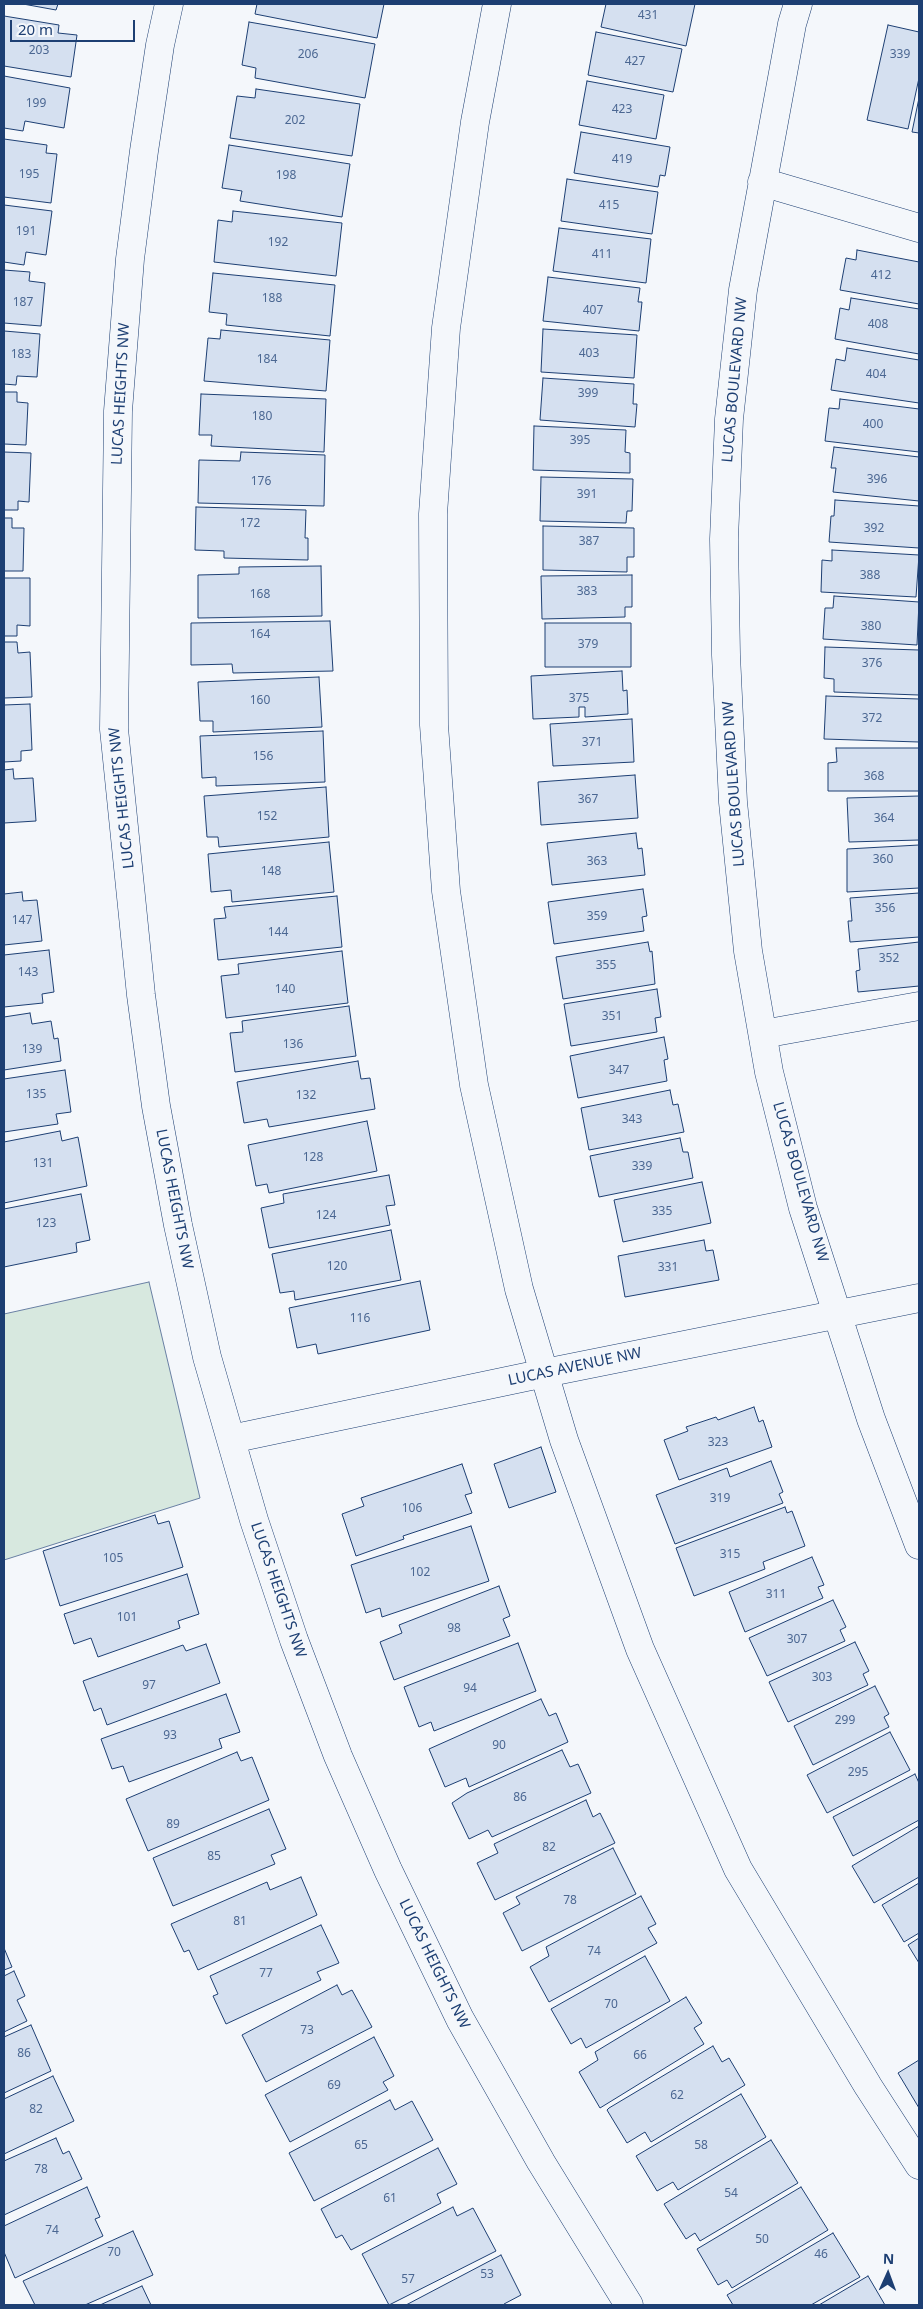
<!DOCTYPE html>
<html>
<head>
<meta charset="utf-8">
<style>
  body { margin:0 }
  #map { position:relative; width:923px; height:2309px; overflow:hidden; background:#f4f7fb; font-family:"Noto Sans",sans-serif }
  canvas { display:block }
  .frame { position:absolute; inset:0; border:5px solid #1d3f73; pointer-events:none }
  .north { position:absolute; left:863px; top:2249px; width:50px; height:50px; -webkit-text-stroke:4px #f4f7fb; paint-order:stroke; rotate:2deg; font-size:14px; font-weight:700; line-height:20px; text-align:center; color:#1d3f73 }
  .north::after { content:''; display:block; margin:auto; width:18px; height:22px; background:#1d3f73; clip-path:polygon(50% 0,100% 100%,50% 72%,0 100%) }
  .scale { position:absolute; left:10px; top:20px; width:125px; height:22px; box-sizing:border-box; border:2px solid #1d3f73; border-top:0; padding-left:6px; font-size:15px; line-height:18px; white-space:nowrap; color:#1d3f73; -webkit-text-stroke:4px #f4f7fb; paint-order:stroke }
</style>
</head>
<body>
<div id="map">
<canvas width="923" height="2309"></canvas>
<div class="frame"></div>
<div class="north">N</div>
<div class="scale">20 m</div>
</div>
<script>
const context = document.querySelector('canvas').getContext('2d');
context.lineJoin = 'round';
function fill(path, color) { context.fillStyle = color; context.fill(path, 'evenodd'); }
const poly = rows => new Path2D(rows.map(r => 'M' + r).join(''));
function stroke(path, color, width, dash) { context.strokeStyle = color; context.lineWidth = width; context.lineCap = dash ? 'butt' : 'round'; context.setLineDash(dash || []); context.stroke(path); }
function label(font, color, halo, rows, align = 'center') {
  context.font = font + ' "Noto Sans",sans-serif'; context.lineWidth = 4; context.setLineDash([]); context.textBaseline = 'middle'; context.strokeStyle = halo; context.fillStyle = color; for (const [text, x, y, turn = 0] of rows) {
    context.save(); context.translate(x, y); context.rotate((+turn || 0) * Math.PI / 180); context.textAlign = isNaN(turn) ? turn : align; if (halo) context.strokeText(text, 0, 0); context.fillText(text, 0, 0); context.restore();
  }
}
const green = poly([
  [149,1282,200,1498,4,1560,4,1314,149,1282]
]);
const building = poly([
  [23,4,58,4,56,10,23,4],
  [257,4,384,4,377,38,255,14,257,4],
  [606,4,695,4,686,46,601,27,606,4],
  [4,16,59,25,58,33,77,35,71,77,4,66,4,16],
  [249,22,375,44,365,98,255,78,256,68,242,65,249,22],
  [888,25,919,32,919,78,908,129,867,120,888,25],
  [596,32,682,49,673,92,588,75,596,32],
  [4,76,70,88,64,128,25,121,23,131,4,128,4,76],
  [587,81,664,95,656,139,579,125,587,81],
  [256,89,360,104,352,156,230,138,237,96,255,98,256,89],
  [919,98,919,133,912,132,919,98],
  [581,132,670,147,665,176,660,175,658,187,574,173,581,132],
  [4,139,47,145,46,153,57,154,51,203,4,197,4,139],
  [229,145,350,164,342,217,240,201,242,191,222,188,229,145],
  [567,179,658,192,652,234,561,221,567,179],
  [4,205,52,211,46,255,26,252,24,265,4,262,4,205],
  [233,211,342,223,336,276,214,262,218,220,232,222,233,211],
  [559,228,651,239,646,283,553,271,559,228],
  [857,250,919,262,919,304,840,290,846,258,856,260,857,250],
  [4,270,30,272,29,281,45,283,41,326,4,323,4,270],
  [213,273,335,285,330,336,226,325,227,314,209,312,213,273],
  [548,277,640,288,638,302,642,302,639,331,543,321,548,277],
  [851,298,919,309,919,354,835,339,840,308,849,310,851,298],
  [543,329,637,335,634,378,541,372,543,329],
  [221,330,330,340,326,391,204,381,208,338,220,339,221,330],
  [4,331,40,334,37,377,17,376,16,385,4,384,4,331],
  [847,348,919,360,919,403,831,390,836,359,845,361,847,348],
  [543,378,634,384,633,404,637,404,635,427,540,420,543,378],
  [4,392,17,392,17,402,28,403,26,445,4,444,4,392],
  [201,394,326,399,324,452,211,446,212,435,199,435,201,394],
  [840,399,919,409,919,452,825,441,829,408,839,409,840,399],
  [534,426,626,430,625,452,630,453,630,473,533,470,534,426],
  [834,447,919,457,919,501,833,492,836,468,831,468,834,447],
  [4,452,31,453,29,502,18,501,18,510,4,510,4,452],
  [241,452,325,455,324,506,198,503,199,460,240,461,241,452],
  [541,477,633,479,632,511,627,511,626,523,540,521,541,477],
  [835,500,919,506,919,548,829,542,831,516,834,516,835,500],
  [196,507,306,510,305,538,308,538,308,560,224,558,224,551,195,550,196,507],
  [4,518,12,518,12,528,24,528,23,571,4,571,4,518],
  [543,526,634,528,634,557,627,557,627,572,543,570,543,526],
  [832,550,919,555,916,597,821,592,822,560,832,561,832,550],
  [321,566,322,616,198,618,198,575,239,574,239,567,321,566],
  [632,575,632,607,625,607,625,617,542,619,541,576,632,575],
  [4,578,30,578,30,626,17,625,17,636,4,636,4,578],
  [834,596,919,602,917,645,823,639,825,608,833,608,834,596],
  [330,621,333,671,233,673,232,664,191,665,191,623,330,621],
  [545,623,631,623,631,667,545,667,545,623],
  [4,642,17,642,18,653,30,652,32,697,4,698,4,642],
  [825,647,919,650,919,695,834,692,834,679,824,678,825,647],
  [622,671,623,691,627,690,628,714,585,717,585,707,579,707,579,717,533,719,531,676,622,671],
  [319,677,322,727,213,732,213,721,200,721,198,682,319,677],
  [826,696,919,699,919,742,824,739,826,696],
  [30,704,32,750,21,751,21,761,4,762,4,705,30,704],
  [632,719,634,762,553,766,550,724,632,719],
  [323,731,325,782,216,786,216,777,202,778,200,736,323,731],
  [836,748,919,748,919,791,828,791,828,763,837,762,836,748],
  [13,769,14,779,33,778,36,821,4,823,4,770,13,769],
  [635,775,638,818,541,825,538,782,635,775],
  [326,787,329,837,219,847,218,837,207,837,204,796,326,787],
  [919,796,919,840,849,842,847,798,919,796],
  [636,833,638,849,642,848,645,875,552,885,547,843,636,833],
  [329,842,334,892,232,902,231,890,211,892,208,854,329,842],
  [919,845,919,888,847,892,847,849,919,845],
  [643,889,647,916,642,917,644,931,554,944,548,902,643,889],
  [22,892,23,901,37,900,42,941,4,945,4,894,22,892],
  [919,893,919,937,850,942,848,921,852,921,850,898,919,893],
  [337,896,342,947,218,960,214,919,226,918,224,907,337,896],
  [648,942,650,952,652,951,655,984,563,999,556,957,648,942],
  [919,942,919,986,858,992,856,971,860,970,858,949,919,942],
  [49,950,54,992,42,994,43,1003,4,1007,4,955,49,950],
  [342,951,348,1003,226,1018,221,976,239,974,238,964,342,951],
  [657,989,661,1017,655,1018,657,1032,571,1046,564,1004,657,989],
  [349,1006,356,1056,235,1072,230,1033,243,1032,242,1021,349,1006],
  [30,1013,32,1024,51,1021,54,1039,58,1038,61,1061,4,1070,4,1017,30,1013],
  [664,1037,668,1059,664,1060,667,1081,578,1098,570,1056,664,1037],
  [358,1061,361,1079,370,1078,375,1109,269,1127,267,1119,244,1123,237,1082,358,1061],
  [65,1070,71,1112,56,1114,58,1124,4,1132,4,1079,65,1070],
  [670,1090,673,1105,678,1104,684,1132,589,1150,581,1108,670,1090],
  [367,1121,377,1171,269,1193,267,1184,256,1186,248,1145,367,1121],
  [60,1131,62,1141,78,1137,87,1186,4,1203,4,1142,60,1131],
  [680,1138,683,1152,688,1152,693,1178,599,1197,590,1156,680,1138],
  [389,1175,395,1205,386,1206,390,1225,269,1248,261,1208,284,1203,283,1194,389,1175],
  [702,1182,711,1223,623,1242,614,1200,702,1182],
  [81,1194,90,1240,76,1243,77,1252,4,1267,4,1209,81,1194],
  [391,1230,401,1280,295,1300,294,1291,280,1293,272,1254,391,1230],
  [704,1240,706,1251,713,1250,719,1280,625,1297,618,1256,704,1240],
  [420,1281,430,1330,318,1354,316,1344,297,1348,289,1308,420,1281],
  [754,1407,759,1422,763,1420,772,1447,679,1480,664,1440,688,1431,686,1427,716,1417,718,1420,754,1407],
  [541,1447,556,1492,509,1508,494,1464,541,1447],
  [771,1461,783,1492,779,1494,783,1503,675,1544,656,1495,727,1468,730,1477,771,1461],
  [462,1464,472,1493,465,1495,472,1513,403,1536,404,1539,356,1556,342,1514,364,1506,361,1498,462,1464],
  [785,1507,787,1513,792,1511,805,1546,763,1562,765,1569,694,1596,676,1548,785,1507],
  [155,1515,158,1524,169,1521,183,1567,60,1606,43,1551,155,1515],
  [471,1526,489,1581,382,1617,380,1608,366,1613,351,1565,471,1526],
  [812,1557,824,1585,818,1587,823,1598,745,1632,729,1592,812,1557],
  [187,1574,199,1614,178,1621,180,1628,98,1657,91,1638,74,1644,64,1614,187,1574],
  [499,1586,510,1616,503,1619,510,1636,394,1680,380,1642,402,1633,399,1625,499,1586],
  [833,1600,846,1627,840,1630,845,1641,767,1676,749,1638,833,1600],
  [855,1642,869,1671,863,1674,868,1685,788,1722,769,1682,855,1642],
  [518,1643,536,1691,434,1731,431,1722,419,1727,404,1687,518,1643],
  [206,1644,220,1683,107,1725,101,1708,94,1711,83,1681,183,1645,186,1651,206,1644],
  [875,1686,889,1714,884,1717,889,1727,813,1765,794,1726,875,1686],
  [226,1694,240,1732,219,1739,222,1748,129,1782,123,1766,112,1769,101,1739,226,1694],
  [541,1699,549,1716,556,1713,568,1742,469,1787,466,1778,445,1787,429,1749,541,1699],
  [890,1732,910,1770,827,1813,807,1775,890,1732],
  [562,1750,570,1767,578,1764,591,1793,492,1837,488,1830,469,1839,452,1803,467,1793,562,1750],
  [237,1752,241,1761,252,1757,269,1800,148,1851,126,1799,237,1752],
  [915,1774,919,1783,919,1820,853,1856,833,1817,915,1774],
  [586,1800,593,1817,600,1813,615,1843,495,1900,477,1863,498,1853,494,1844,586,1800],
  [269,1809,286,1849,271,1855,275,1864,173,1906,153,1858,269,1809],
  [919,1826,919,1877,874,1903,852,1866,919,1826],
  [613,1848,636,1894,522,1951,503,1913,520,1904,516,1897,613,1848],
  [301,1877,317,1915,198,1970,189,1950,184,1952,171,1924,267,1882,270,1890,301,1877],
  [919,1883,919,1933,904,1942,882,1905,919,1883],
  [641,1896,656,1924,648,1928,657,1943,549,2002,530,1967,549,1956,546,1947,641,1896],
  [321,1925,339,1963,317,1972,321,1980,226,2024,213,1996,218,1994,210,1976,321,1925],
  [919,1938,919,1963,908,1945,919,1938],
  [4,1948,12,1967,4,1970,4,1948],
  [645,1956,670,2001,586,2048,581,2038,571,2044,551,2009,645,1956],
  [14,1971,25,1996,17,2000,27,2021,4,2032,4,1976,14,1971],
  [337,1985,342,1995,352,1990,372,2027,266,2082,242,2035,337,1985],
  [686,1997,702,2023,694,2028,704,2044,600,2108,579,2072,598,2060,595,2052,686,1997],
  [31,2025,51,2071,4,2093,4,2037,31,2025],
  [374,2037,394,2076,383,2082,388,2090,290,2142,265,2095,374,2037],
  [713,2046,722,2062,729,2058,745,2085,651,2142,645,2132,627,2143,607,2110,609,2108,713,2046],
  [919,2060,919,2108,898,2073,919,2060],
  [53,2076,74,2121,4,2154,4,2099,53,2076],
  [741,2094,766,2137,678,2190,673,2182,657,2191,636,2156,741,2094],
  [390,2100,395,2110,412,2101,433,2140,314,2201,289,2153,390,2100],
  [56,2138,63,2154,69,2151,82,2179,4,2215,4,2161,56,2138],
  [771,2140,798,2183,700,2241,695,2233,686,2239,664,2204,771,2140],
  [438,2148,457,2184,437,2194,441,2203,351,2250,342,2235,336,2238,321,2209,438,2148],
  [87,2187,100,2217,95,2219,103,2236,15,2278,4,2252,4,2226,87,2187],
  [801,2187,828,2230,732,2288,727,2280,718,2285,697,2249,801,2187],
  [453,2207,457,2216,473,2208,496,2251,389,2305,362,2254,453,2207],
  [133,2231,153,2275,85,2305,35,2305,23,2281,133,2231],
  [833,2233,860,2277,811,2305,733,2305,727,2295,833,2233],
  [501,2255,521,2295,504,2304,504,2305,406,2305,501,2255],
  [868,2276,885,2305,819,2305,868,2276],
  [142,2286,151,2305,100,2305,142,2286]
]);
const minor = poly([
  [169,4,160,45,144,151,130,259,118,411,114,729,141,995,156,1106,178,1225,207,1357,254,1520,294,1640,338,1756,388,1870,460,2019,541,2162,629,2305],
  [497,4,475,122,446,328,433,514,434,725,446,891,474,1085,519,1289,564,1440,640,1649,738,1869,868,2086,919,2165],
  [798,4,792,24,743,290,729,419,724,539,726,655,733,802,748,951,769,1072,803,1208,871,1419,919,1545],
  [762,182,919,228],
  [763,1034,919,1006],
  [231,1439,545,1373,919,1298]
]);
const numberNames = [
  ["431",648,16],
  ["203",39,51],
  ["206",308,55],
  ["339",900,55],
  ["427",635,62],
  ["199",36,104],
  ["423",622,110],
  ["202",295,121],
  ["419",622,160],
  ["195",29,175],
  ["198",286,176],
  ["415",609,206],
  ["191",26,232],
  ["192",278,243],
  ["411",602,255],
  ["412",881,276],
  ["188",272,299],
  ["187",23,303],
  ["407",593,311],
  ["408",878,325],
  ["403",589,354],
  ["183",21,355],
  ["184",267,360],
  ["404",876,375],
  ["399",588,394],
  ["180",262,417],
  ["400",873,425],
  ["395",580,441],
  ["396",877,480],
  ["176",261,482],
  ["391",587,495],
  ["172",250,524],
  ["392",874,529],
  ["387",589,542],
  ["388",870,576],
  ["383",587,592],
  ["168",260,595],
  ["380",871,627],
  ["164",260,635],
  ["379",588,645],
  ["376",872,664],
  ["375",579,699],
  ["160",260,701],
  ["372",872,719],
  ["371",592,743],
  ["156",263,757],
  ["368",874,777],
  ["367",588,800],
  ["152",267,817],
  ["364",884,819],
  ["360",883,860],
  ["363",597,862],
  ["148",271,872],
  ["356",885,909],
  ["359",597,917],
  ["147",22,921],
  ["144",278,933],
  ["352",889,959],
  ["355",606,966],
  ["143",28,973],
  ["140",285,990],
  ["351",612,1017],
  ["136",293,1045],
  ["139",32,1050],
  ["347",619,1071],
  ["135",36,1095],
  ["132",306,1096],
  ["343",632,1120],
  ["128",313,1158],
  ["131",43,1164],
  ["339",642,1167],
  ["335",662,1212],
  ["124",326,1216],
  ["123",46,1224],
  ["120",337,1267],
  ["331",668,1268],
  ["116",360,1319],
  ["323",718,1443],
  ["319",720,1499],
  ["106",412,1509],
  ["315",730,1555],
  ["105",113,1559],
  ["102",420,1573],
  ["311",776,1595],
  ["101",127,1618],
  ["98",454,1629],
  ["307",797,1640],
  ["303",822,1678],
  ["97",149,1686],
  ["94",470,1689],
  ["299",845,1721],
  ["93",170,1736],
  ["90",499,1746],
  ["295",858,1773],
  ["86",520,1798],
  ["89",173,1825],
  ["82",549,1848],
  ["85",214,1857],
  ["78",570,1901],
  ["81",240,1922],
  ["74",594,1952],
  ["77",266,1974],
  ["70",611,2005],
  ["73",307,2031],
  ["86",24,2054],
  ["66",640,2056],
  ["69",334,2086],
  ["62",677,2096],
  ["82",36,2110],
  ["65",361,2146],
  ["58",701,2146],
  ["78",41,2170],
  ["54",731,2194],
  ["61",390,2199],
  ["74",52,2231],
  ["50",762,2240],
  ["70",114,2253],
  ["46",821,2255],
  ["53",487,2275],
  ["57",408,2280]
];
const streetNames = [
  ["LUCAS BOULEVARD NW",735,380,-85],
  ["LUCAS HEIGHTS NW",121,394,-87],
  ["LUCAS BOULEVARD NW",734,784,-94],
  ["LUCAS HEIGHTS NW",122,798,-96],
  ["LUCAS BOULEVARD NW",800,1182,74],
  ["LUCAS HEIGHTS NW",174,1199,79],
  ["LUCAS AVENUE NW",575,1367,-12],
  ["LUCAS HEIGHTS NW",278,1590,71],
  ["LUCAS HEIGHTS NW",434,1964,64]
];
fill(green, '#d7e8df');
stroke(green, '#687fa3', 1);
fill(building, '#d5e0f0');
stroke(building, '#1d3f73', 1);
stroke(minor, '#1d3f73', 29);
stroke(minor, '#f4f7fb', 28);
label('12px', '#4b6792', null, numberNames);
label('15px', '#1d3f73', '#f4f7fb', streetNames);
</script>
</body>
</html>
